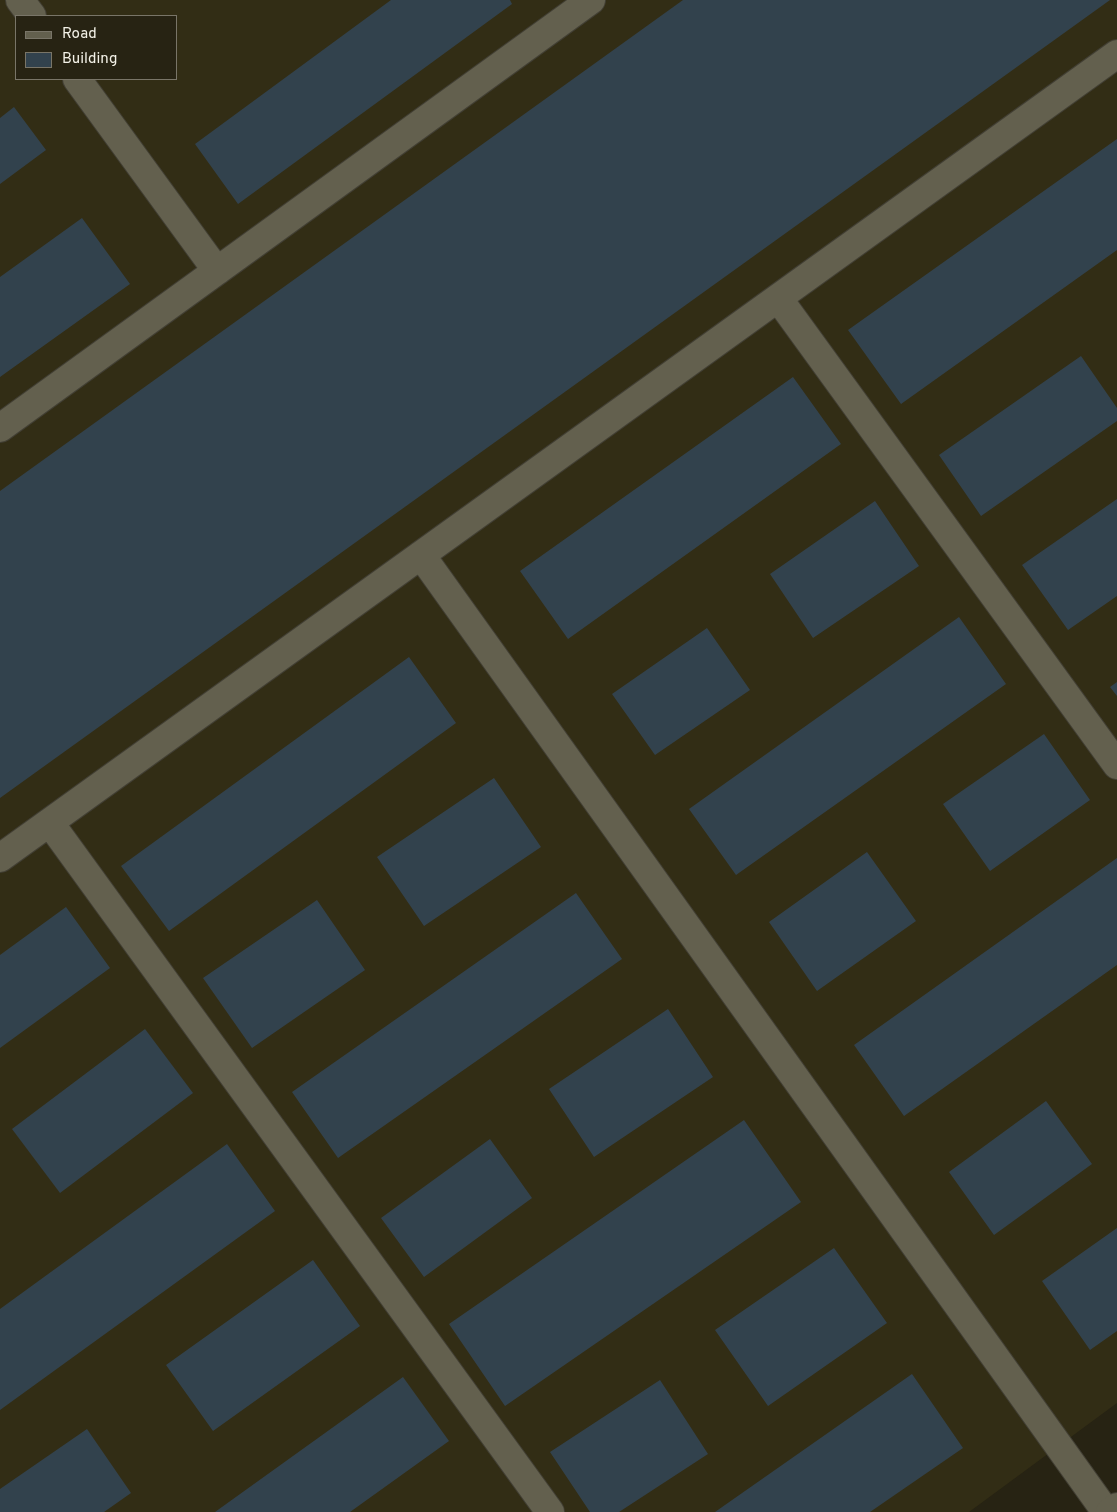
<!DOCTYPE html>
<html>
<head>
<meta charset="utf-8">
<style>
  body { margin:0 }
  #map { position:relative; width:1117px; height:1512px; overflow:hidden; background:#272313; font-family:Overpass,sans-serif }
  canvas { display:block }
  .legend { position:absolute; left:15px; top:15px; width:162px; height:65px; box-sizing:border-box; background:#272313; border:1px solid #797568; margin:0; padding:6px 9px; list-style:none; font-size:15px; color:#f3f1e7 }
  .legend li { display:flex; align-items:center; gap:10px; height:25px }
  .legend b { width:25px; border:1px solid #797568 }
</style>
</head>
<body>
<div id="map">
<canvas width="1117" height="1512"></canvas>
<ul class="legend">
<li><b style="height:6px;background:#63604e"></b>Road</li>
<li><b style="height:14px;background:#32424d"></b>Building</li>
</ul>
</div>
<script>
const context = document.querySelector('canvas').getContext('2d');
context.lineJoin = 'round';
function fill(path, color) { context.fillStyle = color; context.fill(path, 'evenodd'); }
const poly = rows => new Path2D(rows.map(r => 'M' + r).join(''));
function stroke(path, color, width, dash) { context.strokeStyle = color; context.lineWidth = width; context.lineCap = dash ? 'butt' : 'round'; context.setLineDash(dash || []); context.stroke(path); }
const built = poly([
  [0,0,1117,0,1117,1403,969,1512,0,1512],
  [16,16,176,16,176,79,16,79]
]);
const building = poly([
  [391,0,510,0,512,4,238,204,195,144],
  [683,0,1110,0,0,798,0,491],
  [14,107,46,150,0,184,0,118],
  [1117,139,1117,250,901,404,848,330],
  [82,218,130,284,0,377,0,277],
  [1081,356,1117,408,1117,421,981,516,939,455],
  [793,377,841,444,568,639,520,571],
  [1117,499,1117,596,1068,630,1022,565],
  [875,501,919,566,813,638,770,574],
  [959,617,1006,684,736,875,689,809],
  [707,628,750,690,655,755,612,694],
  [409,657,456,723,169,931,121,866],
  [1117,682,1117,696,1110,687],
  [1044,734,1090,800,990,871,943,804],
  [494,778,541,847,424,926,377,857],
  [867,852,916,921,817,991,769,922],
  [1117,858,1117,965,904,1116,854,1045],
  [576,893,622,959,338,1158,292,1092],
  [317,900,365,970,252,1048,203,978],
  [66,907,110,968,0,1048,0,955],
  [668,1009,713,1077,594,1157,549,1089],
  [145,1029,193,1093,60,1193,12,1129],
  [1046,1101,1092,1164,994,1235,949,1172],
  [744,1120,801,1202,505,1406,449,1324],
  [490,1139,532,1198,424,1277,381,1218],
  [227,1144,275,1211,0,1410,0,1309],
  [1117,1228,1117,1331,1090,1350,1042,1281],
  [834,1248,887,1323,768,1406,715,1330],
  [313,1260,360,1326,213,1431,166,1365],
  [912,1374,963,1448,870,1512,715,1512],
  [403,1377,449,1441,350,1512,215,1512],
  [660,1380,708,1454,619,1512,590,1512,550,1452],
  [87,1429,131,1493,104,1512,0,1512,0,1489]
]);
const minor = poly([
  [20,0,32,16],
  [77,79,217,271],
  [778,298,1117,765],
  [0,428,591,0],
  [421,555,1106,1512],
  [50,823,550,1512],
  [0,858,1117,54]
]);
const tertiary = poly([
  [1110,1512,1117,1507]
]);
fill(built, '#322d15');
fill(building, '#32424d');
stroke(minor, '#423f34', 30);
stroke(tertiary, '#423f34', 30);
stroke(minor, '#63604e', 28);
stroke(tertiary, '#63604e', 28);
</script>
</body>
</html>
